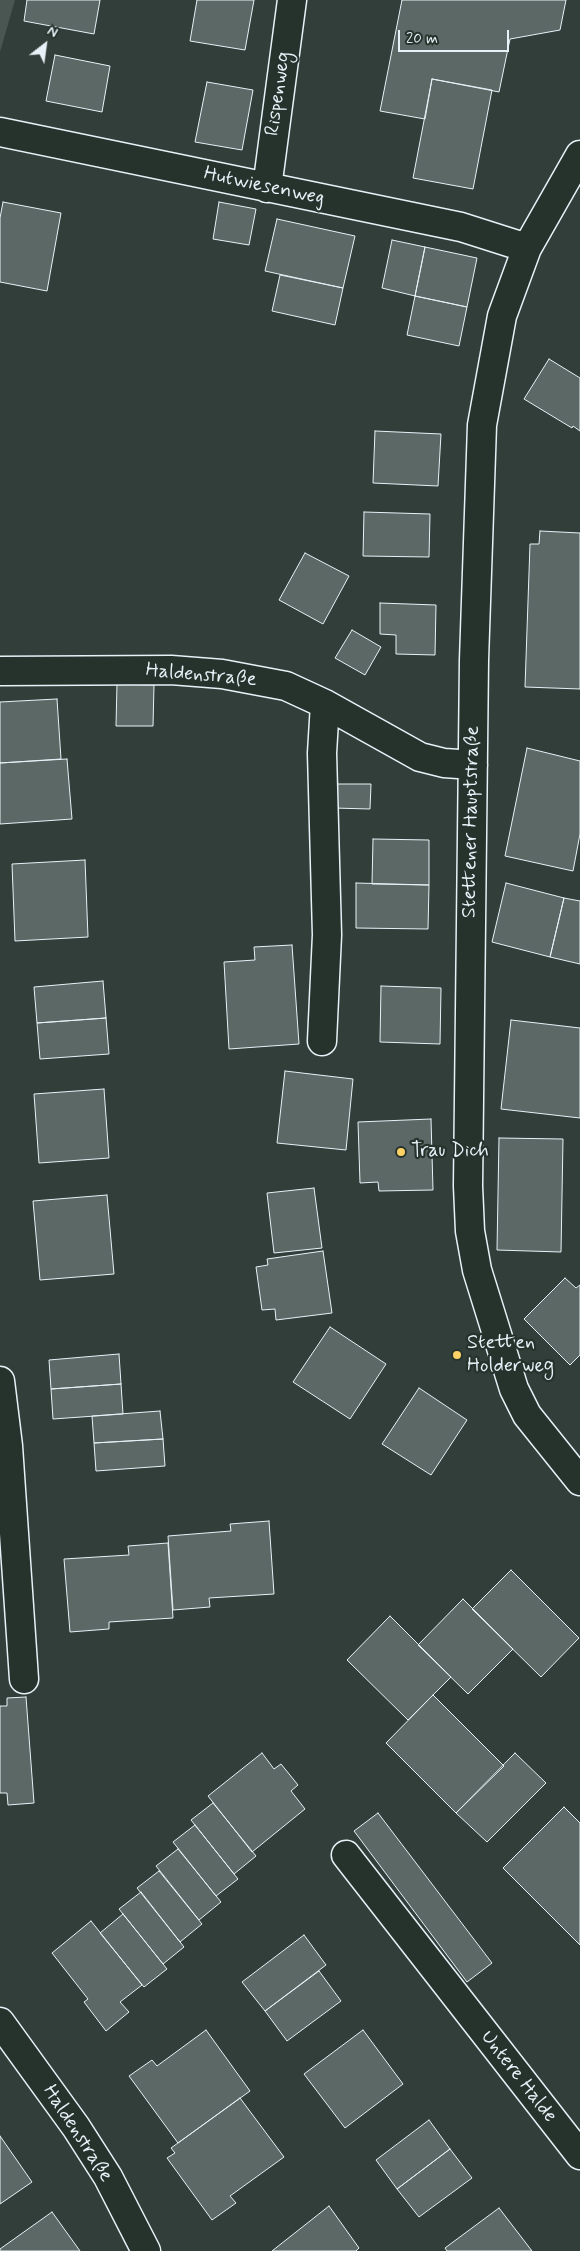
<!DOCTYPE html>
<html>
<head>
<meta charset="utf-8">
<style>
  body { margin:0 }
  #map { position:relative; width:580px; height:2251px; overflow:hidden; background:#323e39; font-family:Mynerve,sans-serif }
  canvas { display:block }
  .north { position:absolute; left:20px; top:20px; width:50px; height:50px; -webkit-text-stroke:4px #26332d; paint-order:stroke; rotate:30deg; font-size:14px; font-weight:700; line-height:20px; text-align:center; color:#e8f1f8 }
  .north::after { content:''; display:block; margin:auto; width:18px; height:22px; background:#e8f1f8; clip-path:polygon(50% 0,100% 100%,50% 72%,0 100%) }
  .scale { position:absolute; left:398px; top:30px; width:111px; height:22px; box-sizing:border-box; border:2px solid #e8f1f8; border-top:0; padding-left:6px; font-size:15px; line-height:18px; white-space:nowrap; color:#e8f1f8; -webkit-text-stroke:4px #26332d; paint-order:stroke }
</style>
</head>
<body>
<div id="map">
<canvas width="580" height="2251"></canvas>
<div class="north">N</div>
<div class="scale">20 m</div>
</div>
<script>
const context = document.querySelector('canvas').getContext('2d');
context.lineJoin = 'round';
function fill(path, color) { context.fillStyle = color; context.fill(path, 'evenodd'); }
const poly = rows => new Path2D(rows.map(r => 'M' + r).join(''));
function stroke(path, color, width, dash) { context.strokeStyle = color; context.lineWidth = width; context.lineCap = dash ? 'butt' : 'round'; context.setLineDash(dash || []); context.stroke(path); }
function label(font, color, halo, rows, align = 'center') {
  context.font = font + ' Mynerve,sans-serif'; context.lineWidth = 4.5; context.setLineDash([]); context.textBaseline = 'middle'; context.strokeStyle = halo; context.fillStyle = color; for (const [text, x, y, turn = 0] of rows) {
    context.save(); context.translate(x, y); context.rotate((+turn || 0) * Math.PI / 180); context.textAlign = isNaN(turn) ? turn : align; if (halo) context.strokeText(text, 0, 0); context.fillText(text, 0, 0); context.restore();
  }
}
const green = poly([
  [0,0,15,0,0,52]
]);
const building = poly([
  [27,0,100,0,94,34,24,21,27,0],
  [197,0,254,0,245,50,190,41,197,0],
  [402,0,566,0,560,30,510,39,499,92,432,79,425,119,380,111,402,0],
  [55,55,110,66,102,112,46,101,55,55],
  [432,79,492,90,473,189,413,178,432,79],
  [207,82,253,90,242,150,195,142,207,82],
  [3,202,61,213,47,291,0,282,0,218,3,202],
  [219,202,256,209,249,245,213,239,219,202],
  [277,219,355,236,343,288,265,271,277,219],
  [392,240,425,247,415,296,382,288,392,240],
  [425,247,477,258,467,307,415,296,425,247],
  [280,275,343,288,335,325,272,311,280,275],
  [415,296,467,307,459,346,407,335,415,296],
  [549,359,580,378,580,431,573,426,572,428,524,399,549,359],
  [375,431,441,434,438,486,373,483,375,431],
  [364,512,430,514,429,557,363,556,364,512],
  [540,531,580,533,580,689,525,687,530,544,539,544,540,531],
  [305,553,349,576,323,624,279,600,305,553],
  [380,603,436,605,435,655,396,654,396,635,380,634,380,603],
  [352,630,381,647,365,675,335,658,352,630],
  [117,684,154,685,153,726,116,726,117,684],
  [57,699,61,759,0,763,0,702,57,699],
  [527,748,580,761,580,834,573,871,505,856,527,748],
  [67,759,72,819,0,824,0,763,67,759],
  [333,784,371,784,370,809,333,808,333,784],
  [373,839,429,840,429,885,372,884,373,839],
  [85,860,88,937,15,941,12,864,85,860],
  [356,883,429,885,428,929,356,928,356,883],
  [506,883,564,898,550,957,492,942,506,883],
  [564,898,580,901,580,964,550,957,564,898],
  [292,945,299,1044,229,1049,224,962,255,960,254,947,292,945],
  [103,981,106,1018,37,1023,34,987,103,981],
  [381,986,441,988,440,1044,380,1042,381,986],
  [106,1018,109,1054,40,1059,37,1023,106,1018],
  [511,1020,580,1028,580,1118,501,1109,511,1020],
  [285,1071,353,1079,346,1150,277,1143,285,1071],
  [104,1089,109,1158,39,1163,34,1094,104,1089],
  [431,1119,433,1190,379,1191,378,1182,360,1183,358,1122,431,1119],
  [499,1138,563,1139,561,1252,497,1250,499,1138],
  [314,1188,322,1248,274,1253,267,1193,314,1188],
  [107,1195,114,1274,40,1280,33,1201,107,1195],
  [323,1251,332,1313,276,1320,275,1309,262,1310,256,1267,268,1265,267,1259,323,1251],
  [565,1278,576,1288,580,1285,580,1355,570,1365,524,1319,565,1278],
  [330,1327,386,1364,350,1419,293,1382,330,1327],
  [119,1354,121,1384,51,1389,49,1360,119,1354],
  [121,1384,123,1414,53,1419,51,1389,121,1384],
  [419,1388,467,1420,431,1475,382,1444,419,1388],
  [160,1411,163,1439,94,1443,92,1416,160,1411],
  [163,1439,165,1466,96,1471,94,1443,163,1439],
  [269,1521,274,1594,209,1598,210,1607,173,1610,168,1536,231,1531,230,1524,269,1521],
  [168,1543,173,1618,109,1622,109,1629,70,1632,64,1559,129,1555,128,1546,168,1543],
  [511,1570,579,1638,541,1677,472,1609,511,1570],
  [463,1599,513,1649,468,1694,418,1645,463,1599],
  [390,1616,451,1677,408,1720,347,1660,390,1616],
  [433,1695,504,1766,456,1813,386,1743,433,1695],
  [26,1697,34,1803,8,1805,7,1793,0,1793,0,1706,7,1706,7,1698,26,1697],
  [262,1753,274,1769,281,1764,298,1785,291,1791,305,1809,252,1852,208,1796,262,1753],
  [515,1753,546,1783,487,1842,456,1813,515,1753],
  [213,1803,256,1856,234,1874,191,1820,213,1803],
  [564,1807,580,1823,580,1945,503,1868,564,1807],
  [378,1813,492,1963,467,1982,354,1831,378,1813],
  [195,1825,238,1879,216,1896,173,1842,195,1825],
  [178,1849,221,1902,199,1920,156,1866,178,1849],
  [159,1871,202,1924,180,1942,137,1888,159,1871],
  [141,1892,184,1947,163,1964,119,1909,141,1892],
  [123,1914,167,1969,144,1987,100,1933,123,1914],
  [91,1921,142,1985,120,2002,129,2012,106,2031,84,2002,88,1999,52,1953,91,1921],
  [304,1935,326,1965,265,2011,242,1982,304,1935],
  [319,1971,341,2001,287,2041,265,2011,319,1971],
  [206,2030,250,2091,178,2143,129,2076,152,2060,157,2066,206,2030],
  [363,2030,403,2084,345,2128,304,2074,363,2030],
  [240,2098,284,2157,230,2196,236,2203,212,2220,167,2158,175,2153,171,2148,240,2098],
  [429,2120,450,2149,397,2189,376,2160,429,2120],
  [0,2136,32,2182,0,2204,0,2136],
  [450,2149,472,2178,419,2217,397,2189,450,2149],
  [329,2206,359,2248,356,2251,272,2251,329,2206],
  [499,2208,532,2251,447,2251,445,2248,499,2208],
  [52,2212,80,2251,0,2251,0,2249,52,2212]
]);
const minor = poly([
  [0,132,461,227,527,248],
  [580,155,527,248,502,316,482,425,474,660,468,1186,470,1231,477,1270,514,1389,527,1415,580,1481],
  [267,188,292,0],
  [0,671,171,670,222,674,286,686,325,704,420,757,444,763,473,765],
  [322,1041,327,935,322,753,325,704],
  [0,1381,8,1446,24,1679],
  [346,1855,580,2155],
  [0,2022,76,2127,108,2177,146,2251]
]);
const markers = [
  [401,1152,5,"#ffd166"],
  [457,1355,5,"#ffd166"]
];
const streetNames = [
  ["Rispenweg",279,94,-82],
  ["Hutwiesenweg",264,187,12],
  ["Haldenstraße",201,676,5],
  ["Stettener Hauptstraße",472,822,-89],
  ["Untere Halde",518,2077,52],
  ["Haldenstraße",77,2134,57]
];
const poiNames = [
  ["Trau Dich",411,1152],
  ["Stetten",467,1344],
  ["Holderweg",467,1367]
];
fill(green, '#495651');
fill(building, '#5c6865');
stroke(building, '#e8f1f8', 1);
stroke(minor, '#e8f1f8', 31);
stroke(minor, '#26332d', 28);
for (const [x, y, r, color] of markers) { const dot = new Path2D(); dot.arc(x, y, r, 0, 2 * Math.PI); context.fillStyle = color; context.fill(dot); stroke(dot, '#26332d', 2); }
label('20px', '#e8f1f8', '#26332d', streetNames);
label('20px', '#e8f1f8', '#26332d', poiNames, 'left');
</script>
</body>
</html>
